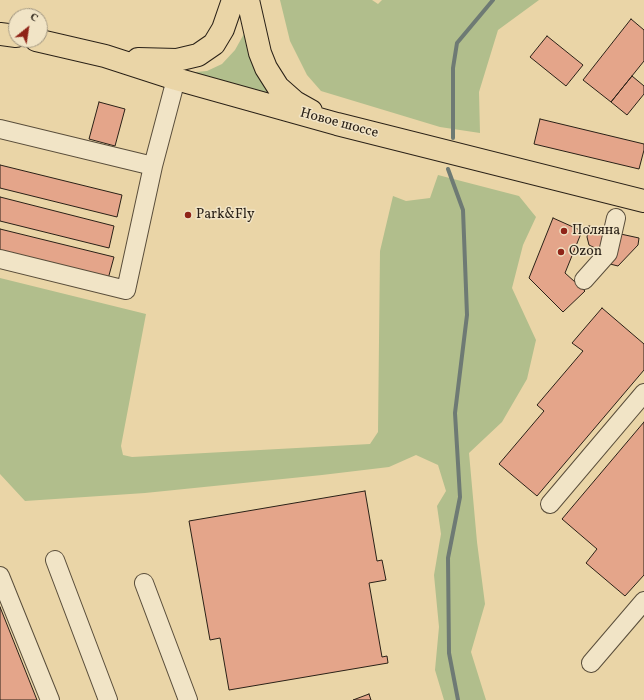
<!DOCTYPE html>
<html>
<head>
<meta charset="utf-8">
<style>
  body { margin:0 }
  #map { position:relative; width:644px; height:700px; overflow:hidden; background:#ead5a7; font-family:Vollkorn,serif }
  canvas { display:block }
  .north { position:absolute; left:8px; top:8px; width:40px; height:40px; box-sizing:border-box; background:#f1e4c6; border:1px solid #a19680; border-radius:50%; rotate:30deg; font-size:11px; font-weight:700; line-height:16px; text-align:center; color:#2a2117 }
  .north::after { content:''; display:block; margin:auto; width:14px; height:18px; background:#8f2418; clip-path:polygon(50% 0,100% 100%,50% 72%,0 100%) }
</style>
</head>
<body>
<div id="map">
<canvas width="644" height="700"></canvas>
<div class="north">С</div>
</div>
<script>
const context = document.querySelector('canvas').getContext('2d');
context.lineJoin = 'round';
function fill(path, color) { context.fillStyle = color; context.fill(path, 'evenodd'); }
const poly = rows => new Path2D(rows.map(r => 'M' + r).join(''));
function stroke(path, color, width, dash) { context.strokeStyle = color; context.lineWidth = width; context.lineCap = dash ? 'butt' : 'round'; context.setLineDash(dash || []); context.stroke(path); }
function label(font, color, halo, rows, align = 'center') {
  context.font = font + ' Vollkorn,serif'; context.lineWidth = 3; context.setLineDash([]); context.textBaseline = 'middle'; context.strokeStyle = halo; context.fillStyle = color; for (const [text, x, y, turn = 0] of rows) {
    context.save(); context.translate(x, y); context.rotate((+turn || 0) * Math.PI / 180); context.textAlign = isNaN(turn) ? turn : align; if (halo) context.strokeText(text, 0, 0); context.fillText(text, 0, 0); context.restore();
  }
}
const green = poly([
  [280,0,372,0,378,4,382,0,539,0,498,30,479,92,480,133,440,127,321,91,307,75,290,41],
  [245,32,273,95,194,73,196,72,207,71,222,64,235,50],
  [438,175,519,196,536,217,523,245,512,288,536,340,527,379,502,422,469,453,477,542,485,604,471,652,486,700,444,700,435,670,439,627,434,575,441,534,437,506,446,491,438,465,416,455,389,467,322,475,145,493,25,501,0,474,0,278,146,314,121,446,123,455,132,457,370,444,378,432,380,251,393,196,406,201,430,198]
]);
const stream = poly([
  [453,138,453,68,457,43,493,0],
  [448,169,463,210,467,315,455,413,460,497,448,558,449,653,458,700]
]);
const building = poly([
  [631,19,644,30,644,61,611,102,583,80,631,19],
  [547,36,583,65,566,86,530,57,547,36],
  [632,76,644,86,644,94,627,115,611,102,632,76],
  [99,102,125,109,115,146,89,139,99,102],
  [540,119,644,144,644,150,639,169,534,144,540,119],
  [0,165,122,195,117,217,0,188,0,165],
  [0,197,114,226,109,248,0,221,0,197],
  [553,218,582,231,565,273,585,291,563,312,529,278,553,218],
  [589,226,609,230,601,248,597,249,589,245,587,237,589,226],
  [0,229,114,257,108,279,0,252,0,229],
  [616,233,639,238,638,245,618,266,610,264,616,233],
  [602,308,644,344,644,370,537,496,499,464,544,411,537,405,583,351,572,343,602,308],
  [644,422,644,575,625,596,586,563,597,549,562,519,644,422],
  [365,491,377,561,382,560,386,580,369,583,382,657,387,656,388,663,229,690,220,638,210,640,189,521,365,491],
  [0,607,37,700,0,700,0,607],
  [369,694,371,700,353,700,369,694]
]);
const minor = poly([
  [0,129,153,166],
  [0,259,126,290,153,166,176,79],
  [584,280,608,253,616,218],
  [550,504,644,393],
  [55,560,108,700],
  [0,576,50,700],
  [144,583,188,700],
  [591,663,644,601]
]);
const major = poly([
  [248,0,260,53,266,68,278,87,295,102,311,111],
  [0,34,16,36],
  [36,40,105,56,176,79,337,124,644,201],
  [138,59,177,60,198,55,214,44,223,29,233,0]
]);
const markers = [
  [188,215,4,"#8f2418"],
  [564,231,4,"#8f2418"],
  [561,252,4,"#8f2418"]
];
const streetNames = [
  ["Новое шоссе",339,124,15]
];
const poiNames = [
  ["Park&Fly",196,215],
  ["Поляна",572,231],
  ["Ozon",569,252]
];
fill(green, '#b1be8c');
stroke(stream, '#6e7a74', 4);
fill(building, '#e4a58a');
stroke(building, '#2a2117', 1);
stroke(minor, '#5a4e3b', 20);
stroke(major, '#2a2117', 24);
stroke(minor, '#f1e4c6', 18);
stroke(major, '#ead5a7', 22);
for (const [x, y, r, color] of markers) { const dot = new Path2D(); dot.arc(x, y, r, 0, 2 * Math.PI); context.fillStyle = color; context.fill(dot); stroke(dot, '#f1e4c6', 1.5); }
label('14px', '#2a2117', '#f1e4c6', streetNames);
label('14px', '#2a2117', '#f1e4c6', poiNames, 'left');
</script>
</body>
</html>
